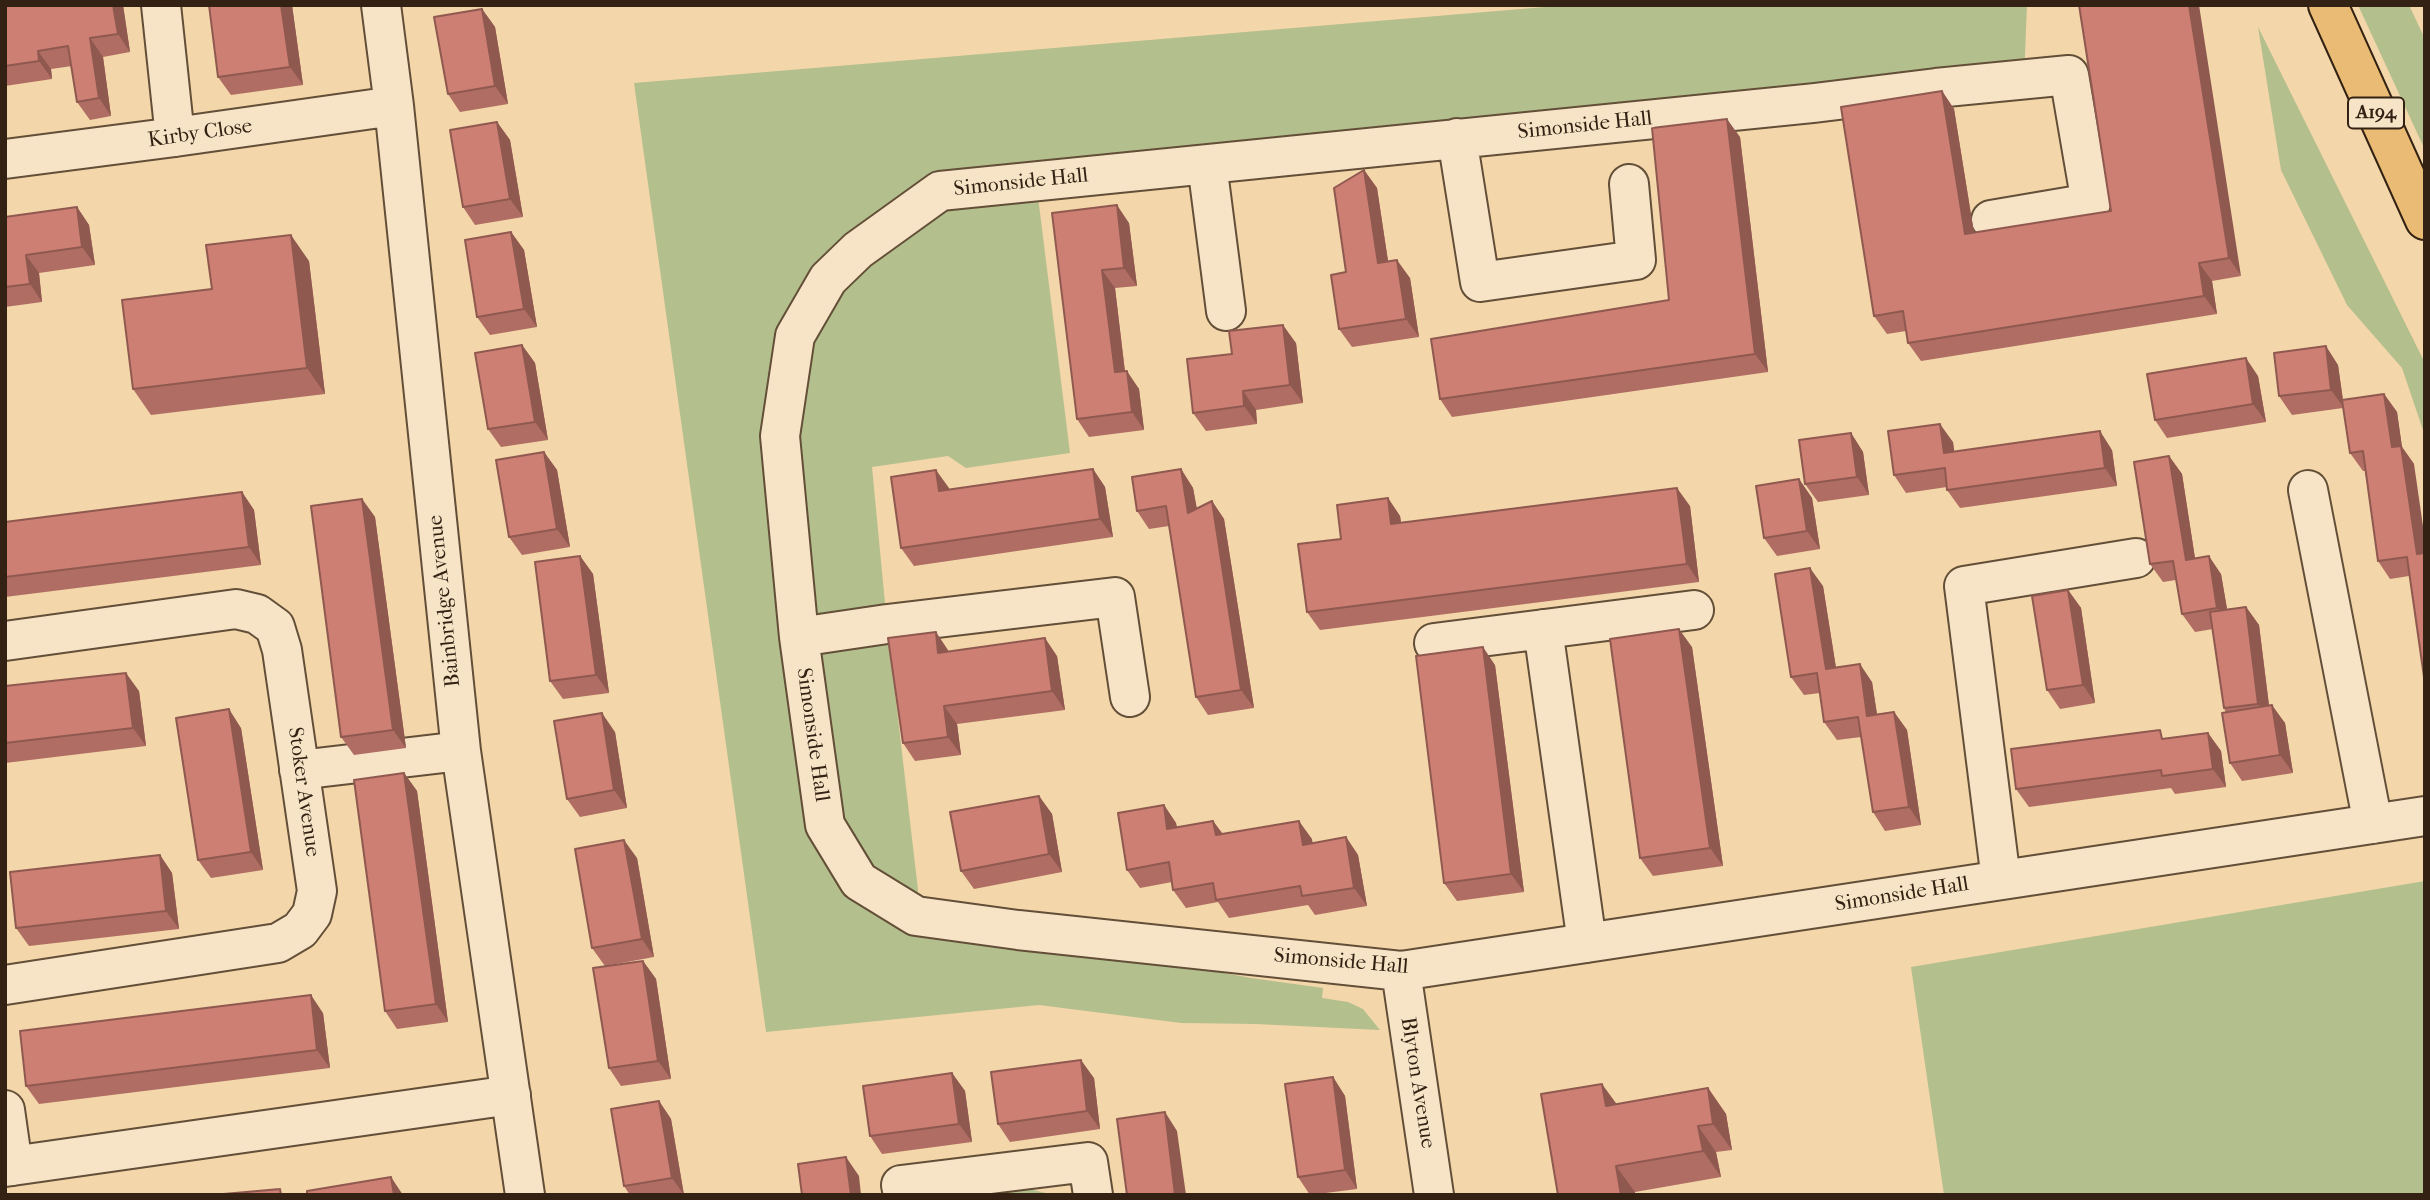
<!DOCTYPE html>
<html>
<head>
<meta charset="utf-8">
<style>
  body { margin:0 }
  #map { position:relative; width:2430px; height:1200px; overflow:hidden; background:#f3d6a9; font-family:"IM FELL French Canon",serif }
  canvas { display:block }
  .frame { position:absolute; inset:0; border:7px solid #332213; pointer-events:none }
</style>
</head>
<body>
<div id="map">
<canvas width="2430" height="1200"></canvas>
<div class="frame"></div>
</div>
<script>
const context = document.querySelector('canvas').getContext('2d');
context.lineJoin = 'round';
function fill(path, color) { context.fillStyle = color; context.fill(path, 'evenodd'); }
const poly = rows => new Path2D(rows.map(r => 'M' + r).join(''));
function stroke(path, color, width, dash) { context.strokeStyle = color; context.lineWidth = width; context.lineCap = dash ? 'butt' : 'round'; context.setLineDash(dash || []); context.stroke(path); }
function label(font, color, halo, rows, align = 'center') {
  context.font = font + ' "IM FELL French Canon",serif'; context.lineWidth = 6; context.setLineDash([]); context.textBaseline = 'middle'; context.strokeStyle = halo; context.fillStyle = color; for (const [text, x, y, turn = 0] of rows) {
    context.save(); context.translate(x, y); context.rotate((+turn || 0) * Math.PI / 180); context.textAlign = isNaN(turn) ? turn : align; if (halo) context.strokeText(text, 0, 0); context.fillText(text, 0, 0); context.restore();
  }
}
const green = poly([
  [1569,5,2027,5,2024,80,1036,181,1070,453,966,468,948,456,872,467,887,624,918,890,916,916,1251,978,1323,988,1322,998,1348,1002,1363,1009,1380,1030,1256,1024,1181,1023,1039,1005,766,1032,634,83],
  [2358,5,2409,5,2425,39,2425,150],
  [2258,27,2425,363,2425,436,2402,368,2347,305,2281,170],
  [2425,881,2425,1195,1944,1195,1911,967],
  [1025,1188,1054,1195,984,1195,991,1191]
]);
const minor = poly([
  [161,5,175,137],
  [381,5,394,106,461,751,525,1195],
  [1457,138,1480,282,1636,260,1629,184],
  [5,159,175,137,394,106],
  [1207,164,1226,311],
  [1991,220,2091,203,2069,75,1936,88,1814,103,940,191,858,250,828,279,795,336,780,436,799,637,825,825,859,881,916,916,1018,930,1401,971,2425,816],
  [2308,490,2373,824],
  [1543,629,1587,943],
  [799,637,887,624,1115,597,1130,697],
  [5,641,236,609,257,614,275,627,282,650,317,891,312,914,300,930,278,943,5,985],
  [1434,643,1694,610],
  [299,770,461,751],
  [2001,880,1964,586,2136,558],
  [1401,971,1434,1195],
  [5,1110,13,1166],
  [5,1167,511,1095],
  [903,1195,901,1185,1088,1162,1093,1195]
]);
const major = poly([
  [2328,5,2425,220]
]);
const wall = poly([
  [5,5,123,5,130,52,103,57,111,116,90,120,77,102,72,66,51,69,52,79,5,86],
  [209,5,292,5,303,85,231,95,218,77],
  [2079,5,2241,276,2212,281,2217,314,1921,361,1908,343,1906,331,1887,334,1874,316,1942,91,1954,109,1974,233,2111,211],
  [482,9,495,27,508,104,460,112,448,94],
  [497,122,510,140,523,217,475,225,463,207],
  [1740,137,1768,372,1452,417,1440,399,1669,300],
  [1364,170,1377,188,1388,261,1410,278,1419,337,1352,347,1339,329,1346,272],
  [77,207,89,225,95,265,39,273,42,302,5,307,5,217],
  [1052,213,1129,223,1137,286,1115,288,1125,371,1139,389,1144,430,1089,437,1077,419],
  [511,232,524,250,537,327,490,335,477,317],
  [309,261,325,394,151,415,133,389,212,289],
  [1296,343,1303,403,1256,410,1257,424,1206,431,1193,413,1232,354],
  [522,345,535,363,548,440,501,447,488,429],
  [2338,365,2343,400,2384,394,2397,412,2402,447,2414,464,2409,576,2390,579,2378,561,2365,471,2363,471,2350,453,2343,408,2292,415,2279,396],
  [2258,376,2266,422,2167,438,2155,420],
  [1851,433,1863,452,1869,495,1818,502,1805,484],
  [1953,442,1954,452,2112,450,2117,486,1960,508,1947,490,1947,487,1906,493,1894,475],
  [544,452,557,470,570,547,522,555,509,537],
  [2169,456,2182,474,2195,558,2221,574,2227,609,2246,607,2259,625,2269,705,2285,723,2293,773,2242,781,2230,763,2226,713,2224,708,2213,629,2195,632,2182,614,2176,580,2163,582,2150,564],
  [1093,469,1105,487,1113,537,914,566,901,548,949,488,949,490],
  [1181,469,1193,488,1197,509,1212,501,1224,519,1254,708,1208,715,1196,697,1169,526,1149,529,1137,511],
  [1799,479,1812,498,1820,549,1777,556,1764,538],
  [242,492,254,510,261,565,5,597,5,522],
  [1388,498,1400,516,1401,522,1690,506,1699,582,1320,630,1307,612,1341,539],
  [362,499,375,517,406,748,354,755,341,737],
  [580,556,593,574,609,693,563,699,550,681],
  [1823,586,1836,668,1872,682,1877,714,1894,712,1907,730,1921,825,1885,831,1873,812,1861,737,1837,740,1824,722,1820,693,1804,695,1791,677],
  [2068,590,2081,608,2095,703,2060,709,2047,690],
  [1692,647,1723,866,1653,876,1640,858],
  [948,650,948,651,1057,656,1065,710,957,724,961,755,915,761,903,743],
  [1495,665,1524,892,1457,901,1444,883],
  [5,686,139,691,146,746,5,763],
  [241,728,263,870,211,878,198,860],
  [615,732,627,808,580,817,567,799],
  [2208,733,2221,751,2226,787,2175,794,2171,788,2029,807,2016,789,2166,738],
  [404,773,417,791,448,1022,397,1029,385,1011],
  [1039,796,1052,814,1062,872,974,889,961,871],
  [1164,805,1176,823,1177,827,1213,821,1223,834,1312,839,1312,843,1346,837,1358,855,1367,906,1315,915,1308,905,1229,918,1218,902,1186,908,1173,890,1172,882,1140,888,1127,870],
  [160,855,172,873,179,929,29,946,16,928],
  [637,858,654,957,605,966,592,948],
  [643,961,656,979,671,1079,621,1086,609,1068],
  [323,1013,330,1068,39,1104,26,1086],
  [952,1073,965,1091,972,1142,882,1154,870,1136],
  [1333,1077,1345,1096,1357,1189,1310,1195,1298,1177],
  [1094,1078,1100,1129,1010,1142,998,1124],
  [1708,1088,1726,1114,1732,1150,1716,1152,1721,1177,1635,1192,1635,1195,1558,1195,1617,1104],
  [659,1101,671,1119,684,1195,630,1195,624,1186]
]);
const shadedWall = poly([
  [113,5,123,5,130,52,118,34],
  [281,5,292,5,303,85,290,67],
  [2189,5,2199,5,2241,276,2229,258],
  [482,9,495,27,508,104,495,86],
  [90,38,103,57,111,116,99,98],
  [38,51,51,69,52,79,39,61],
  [1942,91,1954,109,1977,252,1965,234],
  [1727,119,1740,137,1768,372,1755,354],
  [497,122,510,140,523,217,510,199],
  [1364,170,1377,188,1391,281,1378,263],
  [1117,205,1129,223,1137,286,1124,268],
  [77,207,89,225,95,265,82,247],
  [511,232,524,250,537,327,524,309],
  [291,235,309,261,325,394,307,368],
  [26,255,39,273,42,302,30,284],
  [1397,260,1410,278,1419,337,1406,319],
  [2199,263,2212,281,2217,314,2204,296],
  [1102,270,1115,288,1127,390,1115,372],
  [1283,325,1296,343,1303,403,1290,385],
  [522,345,535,363,548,440,535,422],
  [2326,346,2338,365,2344,408,2331,390],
  [2246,358,2258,376,2266,422,2253,404],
  [1127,371,1139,389,1144,430,1132,412],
  [1243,391,1256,410,1257,424,1244,406],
  [2384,394,2397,412,2402,447,2414,464,2425,540,2425,566,2417,554,2392,447],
  [1940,424,1953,442,1957,471,1944,453],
  [2100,431,2112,450,2117,486,2105,468],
  [1851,433,1863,452,1869,495,1857,477],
  [544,452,557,470,570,547,557,529],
  [2169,456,2182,474,2198,578,2186,560],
  [1093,469,1105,487,1113,537,1100,519],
  [1181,469,1193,488,1201,532,1188,513],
  [936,470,949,488,952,509,939,491],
  [1799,479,1812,498,1820,549,1807,531],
  [1677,488,1690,506,1699,582,1687,564],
  [242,492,254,510,261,565,249,547],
  [1388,498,1400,516,1404,542,1391,524],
  [362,499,375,517,406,748,393,730],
  [1212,501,1224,519,1254,708,1241,690],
  [580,556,593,574,609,693,596,675],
  [2209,556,2221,574,2230,626,2217,608],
  [1810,568,1823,586,1839,687,1826,669],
  [2068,590,2081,608,2095,703,2083,685],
  [2246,607,2259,625,2271,722,2258,704],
  [1679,629,1692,647,1723,866,1710,848],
  [936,632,948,650,951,671,938,653],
  [1045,638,1057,656,1065,710,1052,691],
  [1483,647,1495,665,1524,892,1511,874],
  [1860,664,1872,682,1880,734,1867,716],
  [126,673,139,691,146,746,133,728],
  [2272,705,2285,723,2293,773,2280,755],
  [944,706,957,724,961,755,948,737],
  [229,709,241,728,263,870,251,852],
  [1894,712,1907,730,1921,825,1909,807],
  [602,713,615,732,627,808,614,790],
  [2208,733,2221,751,2226,787,2213,769],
  [404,773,417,791,448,1022,436,1004],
  [1039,796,1052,814,1062,872,1049,854],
  [1164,805,1176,823,1180,847,1167,829],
  [1213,821,1226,839,1216,835],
  [1299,821,1312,839,1316,863,1303,845],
  [1346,837,1358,855,1367,906,1354,888],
  [624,840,637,858,654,957,642,939],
  [160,855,172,873,179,929,166,911],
  [643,961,656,979,671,1079,658,1061],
  [311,995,323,1013,330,1068,317,1050],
  [1081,1060,1094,1078,1100,1129,1087,1111],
  [952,1073,965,1091,972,1142,959,1124],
  [1333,1077,1345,1096,1357,1189,1345,1170],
  [1602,1084,1621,1110,1606,1106],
  [1708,1088,1726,1114,1732,1150,1713,1124],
  [659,1101,671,1119,684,1195,672,1178],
  [1165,1112,1177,1131,1186,1195,1175,1195],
  [1698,1126,1716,1152,1721,1177,1703,1151],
  [846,1157,859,1176,861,1195,851,1195],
  [1616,1166,1635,1192,1635,1195,1621,1195],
  [391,1177,403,1195,394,1195]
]);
const building = poly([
  [5,5,113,5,118,34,90,38,99,98,77,102,68,46,38,51,39,61,5,66,5,5],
  [209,5,281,5,290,67,218,77,209,5],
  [2079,5,2189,5,2229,258,2199,263,2204,296,1908,343,1903,311,1874,316,1841,107,1942,91,1965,234,2111,211,2079,5],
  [482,9,495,86,448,94,434,17,482,9],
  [1727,119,1755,354,1440,399,1431,339,1669,300,1652,128,1727,119],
  [497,122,510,199,463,207,450,130,497,122],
  [1364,170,1378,263,1397,260,1406,319,1339,329,1331,275,1346,272,1334,188,1364,170],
  [1117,205,1124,268,1102,270,1115,372,1127,371,1132,412,1077,419,1052,213,1117,205],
  [77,207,82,247,26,255,30,284,5,287,5,217,77,207],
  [511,232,524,309,477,317,465,240,511,232],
  [291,235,307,368,133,389,122,300,212,289,206,245,291,235],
  [1283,325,1290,385,1243,391,1244,406,1193,413,1187,359,1232,354,1229,331,1283,325],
  [522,345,535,422,488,429,475,353,522,345],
  [2326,346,2331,390,2279,396,2274,353,2326,346],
  [2246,358,2253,404,2155,420,2147,374,2246,358],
  [2384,394,2392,447,2401,446,2417,554,2425,553,2425,684,2407,557,2378,561,2363,451,2350,453,2342,400,2384,394],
  [1940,424,1944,453,2100,431,2105,468,1947,490,1945,468,1894,475,1888,431,1940,424],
  [1851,433,1857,477,1805,484,1799,440,1851,433],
  [544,452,557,529,509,537,496,460,544,452],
  [2169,456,2186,560,2209,556,2217,608,2182,614,2173,561,2150,564,2134,462,2169,456],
  [1093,469,1100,519,901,548,891,477,936,470,939,491,1093,469],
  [1181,469,1188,513,1212,501,1241,690,1196,697,1166,506,1137,511,1132,477,1181,469],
  [1799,479,1807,531,1764,538,1756,486,1799,479],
  [1677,488,1687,564,1307,612,1298,544,1341,539,1337,505,1388,498,1391,524,1677,488],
  [242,492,249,547,5,577,5,522,242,492],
  [362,499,393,730,341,737,311,506,362,499],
  [580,556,596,675,550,681,535,562,580,556],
  [1810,568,1826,669,1860,664,1867,716,1894,712,1909,807,1873,812,1858,717,1824,722,1817,673,1791,677,1775,574,1810,568],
  [2068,590,2083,685,2047,690,2032,596,2068,590],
  [2246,607,2258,704,2224,708,2210,612,2246,607],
  [1679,629,1710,848,1640,858,1610,639,1679,629],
  [936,632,938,653,1045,638,1052,691,944,706,948,737,903,743,888,638,936,632],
  [1483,647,1511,874,1444,883,1416,656,1483,647],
  [126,673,133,728,5,743,5,686,126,673],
  [2272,705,2280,755,2230,763,2222,713,2272,705],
  [229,709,251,852,198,860,176,718,229,709],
  [602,713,614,790,567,799,554,721,602,713],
  [2160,730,2162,739,2208,733,2213,769,2162,776,2161,770,2016,789,2011,749,2160,730],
  [404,773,436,1004,385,1011,354,780,404,773],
  [1039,796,1049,854,961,871,950,812,1039,796],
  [1164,805,1167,829,1213,821,1216,835,1299,821,1303,845,1346,837,1354,888,1302,896,1300,886,1216,900,1213,883,1173,890,1169,862,1127,870,1118,813,1164,805],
  [624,840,642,939,592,948,575,849,624,840],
  [160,855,166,911,16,928,10,872,160,855],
  [643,961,658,1061,609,1068,593,968,643,961],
  [311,995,317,1050,26,1086,20,1031,311,995],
  [1081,1060,1087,1111,998,1124,991,1072,1081,1060],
  [952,1073,959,1124,870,1136,863,1086,952,1073],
  [1333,1077,1345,1170,1298,1177,1285,1084,1333,1077],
  [1602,1084,1606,1106,1708,1088,1713,1124,1698,1126,1703,1151,1616,1166,1621,1195,1558,1195,1541,1094,1602,1084],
  [659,1101,672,1178,624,1186,611,1109,659,1101],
  [1165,1112,1175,1195,1127,1195,1117,1119,1165,1112],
  [846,1157,851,1195,802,1195,798,1164,846,1157],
  [391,1177,394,1195,307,1195,307,1191,391,1177],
  [280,1189,281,1195,212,1195,280,1189]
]);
const shields = [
  [2376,113,56]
];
const shieldNames = [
  ["A194",2376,113]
];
const streetNames = [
  ["Simonside Hall",1585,126,-6],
  ["Kirby Close",200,134,-8],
  ["Simonside Hall",1021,183,-6],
  ["Bainbridge Avenue",445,601,-96],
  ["Simonside Hall",812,735,82],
  ["Stoker Avenue",303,792,82],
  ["Simonside Hall",1902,895,-9],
  ["Simonside Hall",1341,962,5],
  ["Blyton Avenue",1417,1083,81]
];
fill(green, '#b4bf8e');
stroke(minor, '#634f38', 42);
stroke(major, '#332213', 42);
stroke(minor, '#f7e4c7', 38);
stroke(major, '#eabb74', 38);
fill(wall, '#b06d63');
fill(shadedWall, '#905950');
fill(building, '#cd7f73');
stroke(building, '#905950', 2);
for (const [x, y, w] of shields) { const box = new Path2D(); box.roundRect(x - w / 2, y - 15.5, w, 31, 5); context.fillStyle = '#f7e4c7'; context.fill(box); stroke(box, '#332213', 2); }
label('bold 19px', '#332213', null, shieldNames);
label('21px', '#332213', '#f7e4c7', streetNames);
</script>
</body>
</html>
